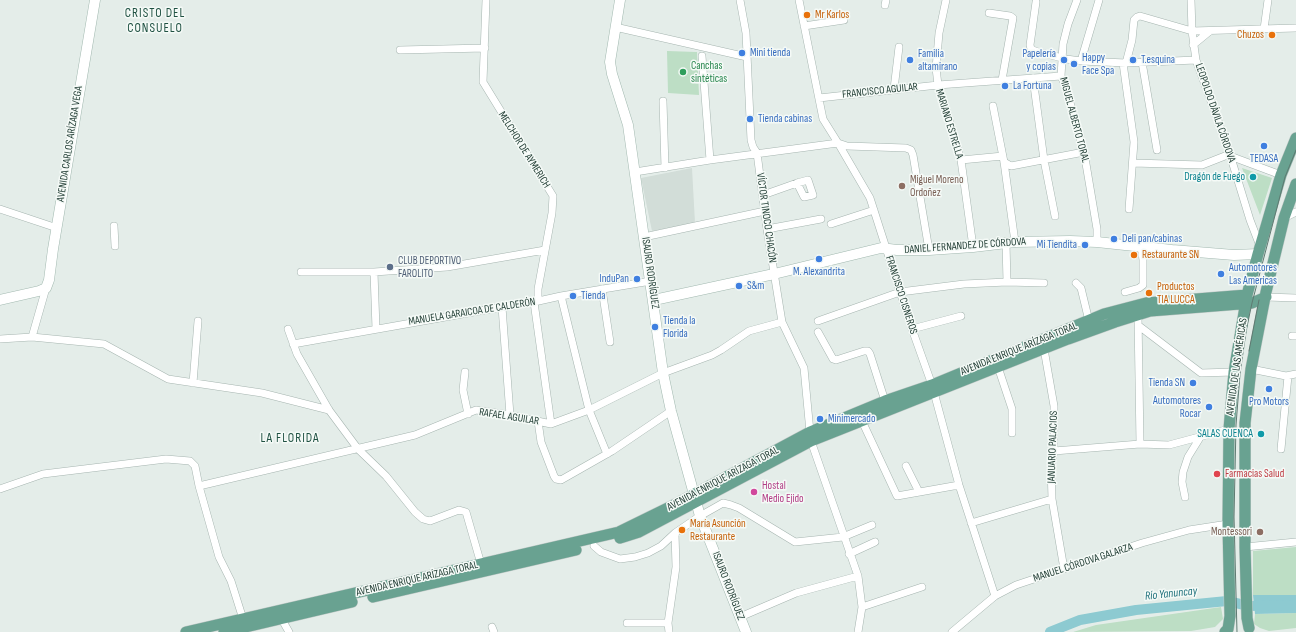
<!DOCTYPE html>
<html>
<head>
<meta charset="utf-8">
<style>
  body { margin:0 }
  canvas { display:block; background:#e4ede9 }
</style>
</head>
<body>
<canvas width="1296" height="632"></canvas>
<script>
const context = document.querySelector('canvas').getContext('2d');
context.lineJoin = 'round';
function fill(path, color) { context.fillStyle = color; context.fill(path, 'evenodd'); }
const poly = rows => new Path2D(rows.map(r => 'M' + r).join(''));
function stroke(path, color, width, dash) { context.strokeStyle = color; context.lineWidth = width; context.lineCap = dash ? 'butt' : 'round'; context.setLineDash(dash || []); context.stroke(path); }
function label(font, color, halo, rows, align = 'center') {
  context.font = font + ' "Sofia Sans Condensed",sans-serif'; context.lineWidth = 3; context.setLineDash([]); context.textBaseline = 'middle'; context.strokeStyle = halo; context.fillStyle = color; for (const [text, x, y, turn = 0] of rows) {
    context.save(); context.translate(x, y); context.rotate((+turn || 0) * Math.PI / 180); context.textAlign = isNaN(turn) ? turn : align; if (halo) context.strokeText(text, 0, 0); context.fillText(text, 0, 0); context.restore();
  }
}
const built = poly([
  [692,168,695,223,652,231,641,178]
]);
const green = poly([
  [667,51,697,52,699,95,668,93],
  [1242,168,1272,178,1260,215],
  [1296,547,1296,595,1253,595,1253,551],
  [1221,607,1223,619,1215,627,1191,631,1073,632,1096,625],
  [1296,613,1296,628,1269,631,1260,628,1254,624,1255,614]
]);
const water = poly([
  [1253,595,1296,595,1296,613,1255,614]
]);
const river = poly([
  [1050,632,1080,620,1136,610,1227,601,1249,606,1296,605]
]);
const street = poly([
  [486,0,483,82,553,196,552,213,538,289,538,301],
  [740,0,746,33,751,140,753,147,757,153,767,229,782,322,804,368,810,432],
  [799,0,823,119,838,143,870,198,912,329,932,385,959,485,995,596],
  [946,0,939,33,936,68,938,85,949,119,961,160,973,247],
  [1077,0,1068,24,1063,44,1061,76,1065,85,1084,152,1097,229,1097,242],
  [1191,0,1192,31,1196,60,1228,148,1250,220,1260,246],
  [1036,2,1030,45,1031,49,1035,51,1066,59,1081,61,1126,63,1196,60],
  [885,5,886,0],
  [989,13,1010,16,1013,18,1002,80],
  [804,26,844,20],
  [615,27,747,57],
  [1264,29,1268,0],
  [1193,45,1210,31],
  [400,50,485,48],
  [702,56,710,160],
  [1081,61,1099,0],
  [1142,62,1157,150],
  [1123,63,1134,142,1129,209],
  [1126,63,1132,40,1134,20,1137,17,1140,16,1192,31,1296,28],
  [1033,78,1044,160,1055,216],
  [894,89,899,47],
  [819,98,938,85,1061,76],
  [663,101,665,168],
  [993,106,1004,162,1015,242],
  [1230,156,1281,175],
  [961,160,1003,156],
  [1004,162,1011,166,1084,152],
  [1133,163,1202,165,1230,154],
  [635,172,710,160,838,143,847,146,906,148,911,150,913,155,929,250],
  [763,195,797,183,808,180,813,195,804,197,797,183],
  [0,209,57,228],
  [1284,218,1296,212],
  [831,224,874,210],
  [114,226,115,246],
  [767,229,821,219],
  [644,237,765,211],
  [1006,243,1007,282],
  [301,272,374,272,447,267,545,250],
  [374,272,376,329],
  [1076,283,1081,288,1089,321],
  [602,289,610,342],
  [1125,292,1139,288,1143,285,1143,260,1141,246],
  [561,296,589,410,607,454],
  [1266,297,1296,298],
  [534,302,551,424],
  [502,307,510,415],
  [1138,316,1140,444],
  [818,321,900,292,964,284,1007,282,1044,283],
  [1139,326,1201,373,1234,372],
  [288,329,297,354,329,410,358,449,386,476,415,512,423,519,430,521,459,510,466,512,481,564],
  [912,329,961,316],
  [818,332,833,359,836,360,864,351,868,351,870,354,885,401],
  [1292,336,1296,336],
  [32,337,46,288],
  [0,339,32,337,104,344,168,379,262,393,329,410],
  [293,344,502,307,534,302,561,296,651,281],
  [1044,349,1054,406,1054,451,1051,466,1052,499,1064,569],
  [998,367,1012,409,1012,433],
  [1251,369,1286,376,1296,374],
  [465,372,463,390,468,414],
  [193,383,198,321],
  [538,421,541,442,554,476,556,479,561,480,612,451,671,411],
  [862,421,897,496,959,485],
  [811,441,858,576,862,607,858,632],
  [1281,449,1288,376],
  [1054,451,1140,444,1169,445,1229,429],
  [906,466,919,492],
  [199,486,415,435,476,410,510,415,551,424,589,410,663,373,712,355,721,350,749,331,782,322],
  [0,489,43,474,166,459,190,461,195,466,199,486,219,557,231,581,243,619],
  [1185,497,1182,482,1183,472,1188,457,1201,436],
  [971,523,1052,499],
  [594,546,601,552,620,559,635,557,648,553,661,546,675,533],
  [1245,547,1296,542],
  [849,554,875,542],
  [862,607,922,587],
  [740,617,796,593,858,576],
  [281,618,289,632],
  [627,623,668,623],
  [492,627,494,632],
  [669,632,668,623,676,567,675,533,700,516,723,503,731,505,739,508,795,542,843,537,872,525],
  [952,632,995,596,1016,585,1142,543,1189,530,1228,524]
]);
const secondary = poly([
  [620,0,610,62,612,74,628,125,663,373,671,411,700,516,746,632],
  [0,300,39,291,46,288,49,280,53,249,95,0],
  [654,300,774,274,881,248,897,250,929,250,973,247,1015,242,1070,241,1097,242,1172,250,1234,255,1258,254]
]);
const primary = poly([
  [620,538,639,532,811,441,1068,339,1115,322,1150,311,1252,303,1266,297],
  [373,597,576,550],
  [1249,628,1247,618,1245,547,1245,423,1251,369,1266,292,1284,218,1296,184],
  [186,632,619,532,670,507,810,432,885,401,932,385,1104,314,1146,303,1247,295],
  [224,632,352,602],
  [1225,632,1228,629,1230,616,1228,524,1229,429,1234,372,1247,295,1258,254,1281,175,1296,138]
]);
const tram = poly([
  [1249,351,1259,300],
  [1237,632,1234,517,1236,425,1240,374,1246,331,1252,303,1285,177,1296,150]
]);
const markers = [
  [807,15,4,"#e8710a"],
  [1272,35,4,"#e8710a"],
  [742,53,4,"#3f7fe0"],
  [910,60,4,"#3f7fe0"],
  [1064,60,4,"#3f7fe0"],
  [1133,60,4,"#3f7fe0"],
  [1074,64,4,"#3f7fe0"],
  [683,72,4,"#2e9e5b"],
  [1005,86,4,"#3f7fe0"],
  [750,119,4,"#3f7fe0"],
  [1264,146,4,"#3f7fe0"],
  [1253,177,4,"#0f9aa8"],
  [902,186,4,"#8d6e63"],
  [1114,239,4,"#3f7fe0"],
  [1085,245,4,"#3f7fe0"],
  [1134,255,4,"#e8710a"],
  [819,259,4,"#3f7fe0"],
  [390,267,4,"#5c6f8a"],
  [1221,274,4,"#3f7fe0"],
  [637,279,4,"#3f7fe0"],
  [739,286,4,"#3f7fe0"],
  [1149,293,4,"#e8710a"],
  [573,296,4,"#3f7fe0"],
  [655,327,4,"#3f7fe0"],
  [1193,383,4,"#3f7fe0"],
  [1269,389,4,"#3f7fe0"],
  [1209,407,4,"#3f7fe0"],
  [820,419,4,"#3f7fe0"],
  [1261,434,4,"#0f9aa8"],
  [1217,474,4,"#e0444e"],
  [754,492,4,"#d1479c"],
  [682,530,4,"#e8710a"],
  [1260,532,4,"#8d6e63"]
];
const foodNames = [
  ["Mr Karlos",815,15],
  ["Chuzos",1264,35,"right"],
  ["Restaurante SN",1142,255],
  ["Productos",1157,287],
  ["TIA LUCCA",1157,300],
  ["María Asunción",690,524],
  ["Restaurante",690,537]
];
const shopNames = [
  ["Mini tienda",750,53],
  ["Familia",918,54],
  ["altamirano",918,67],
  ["Papelería",1056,54,"right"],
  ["y copias",1056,67,"right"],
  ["Happy",1082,58],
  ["Face Spa",1082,71],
  ["T.esquina",1141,60],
  ["La Fortuna",1013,86],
  ["Tienda cabinas",758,119],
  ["TEDASA",1264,159,"center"],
  ["Deli pan/cabinas",1122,239],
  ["Mi Tiendita",1077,245,"right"],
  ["Automotores",1229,268],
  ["Las Americas",1229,281],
  ["M. Alexandrita",819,272,"center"],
  ["InduPan",629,279,"right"],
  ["S&m",747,286],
  ["Tienda",581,296],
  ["Tienda la",663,321],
  ["Florida",663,334],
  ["Tienda SN",1185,383,"right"],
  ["Automotores",1201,401,"right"],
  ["Rocar",1201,414,"right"],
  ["Pro Motors",1269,402,"center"],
  ["Minimercado",828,419]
];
const leisureNames = [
  ["Canchas",691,66],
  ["sintéticas",691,79]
];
const streetNames = [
  ["FRANCISCO AGUILAR",880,91,-6],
  ["LEOPOLDO DÁVILA CÓRDOVA",1215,113,71],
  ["MIGUEL ALBERTO TORAL",1074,120,75],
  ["MARIANO ESTRELLA",949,124,73],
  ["AVENIDA CARLOS ARÍZAGA VEGA",70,144,-81],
  ["MELCHOR DE AYMERICH",524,150,58],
  ["VÍCTOR TINOCO CHACÓN",766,218,82],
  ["DANIEL FERNANDEZ DE CÓRDOVA",965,246,-4],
  ["ISAURO RODRÍGUEZ",650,273,82],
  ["FRANCISCO CISNEROS",901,295,72],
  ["MANUELA GARAICOA DE CALDERÓN",472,312,-9],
  ["AVENIDA ENRIQUE ARÍZAGA TORAL",1019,349,-22],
  ["AVENIDA DE LAS AMÉRICAS",1237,367,-82],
  ["RAFAEL AGUILAR",509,417,9],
  ["JANUARIO PALACIOS",1053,447,-88],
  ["AVENIDA ENRIQUE ARÍZAGA TORAL",723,479,-28],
  ["MANUEL CÓRDOVA GALARZA",1083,563,-18],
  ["AVENIDA ENRIQUE ARÍZAGA TORAL",417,579,-13],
  ["ISAURO RODRÍGUEZ",728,586,69]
];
const cultureNames = [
  ["Dragón de Fuego",1245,177],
  ["SALAS CUENCA",1253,434]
];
const educationNames = [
  ["Miguel Moreno",910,180],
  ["Ordoñez",910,193],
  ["Montessori",1252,532,"right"]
];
const serviceNames = [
  ["CLUB DEPORTIVO",398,261],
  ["FAROLITO",398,274]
];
const healthNames = [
  ["Farmacias Salud",1225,474]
];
const hotelNames = [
  ["Hostal",762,486],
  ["Medio Ejido",762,499]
];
const waterNames = [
  ["Río Yanuncay",1171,594,-6]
];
const quarterNames = [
  ["CRISTO DEL",155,14],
  ["CONSUELO",155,29],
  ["LA FLORIDA",290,439]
];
fill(built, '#d2ddd8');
fill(green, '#bddec5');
fill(water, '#8dcad1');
stroke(river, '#8dcad1', 10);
stroke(street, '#a6b5b0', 8);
stroke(secondary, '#a2b9b0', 11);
stroke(primary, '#c1c9c7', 12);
stroke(street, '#fff', 7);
stroke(secondary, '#fff', 10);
stroke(primary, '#69a291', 11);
stroke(tram, '#5e7a71', 1);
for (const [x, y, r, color] of markers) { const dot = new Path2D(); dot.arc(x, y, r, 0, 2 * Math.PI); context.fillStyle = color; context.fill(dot); stroke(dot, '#f5faf7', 1.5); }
label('11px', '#c56008', '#f5faf7', foodNames, 'left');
label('11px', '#366cbe', '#f5faf7', shopNames, 'left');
label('11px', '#27864d', '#f5faf7', leisureNames, 'left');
label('11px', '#233f36', '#f5faf7', streetNames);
label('11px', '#0d838f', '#f5faf7', cultureNames, 'right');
label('11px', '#785e54', '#f5faf7', educationNames, 'left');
label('11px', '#4e5e75', '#f5faf7', serviceNames, 'left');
label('11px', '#be3a42', '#f5faf7', healthNames, 'left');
label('11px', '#b23c85', '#f5faf7', hotelNames, 'left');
label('italic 12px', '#1e707b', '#f5faf7', waterNames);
context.letterSpacing = '1px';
label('13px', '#1f5142', '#f5faf7', quarterNames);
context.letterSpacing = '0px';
</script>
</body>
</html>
